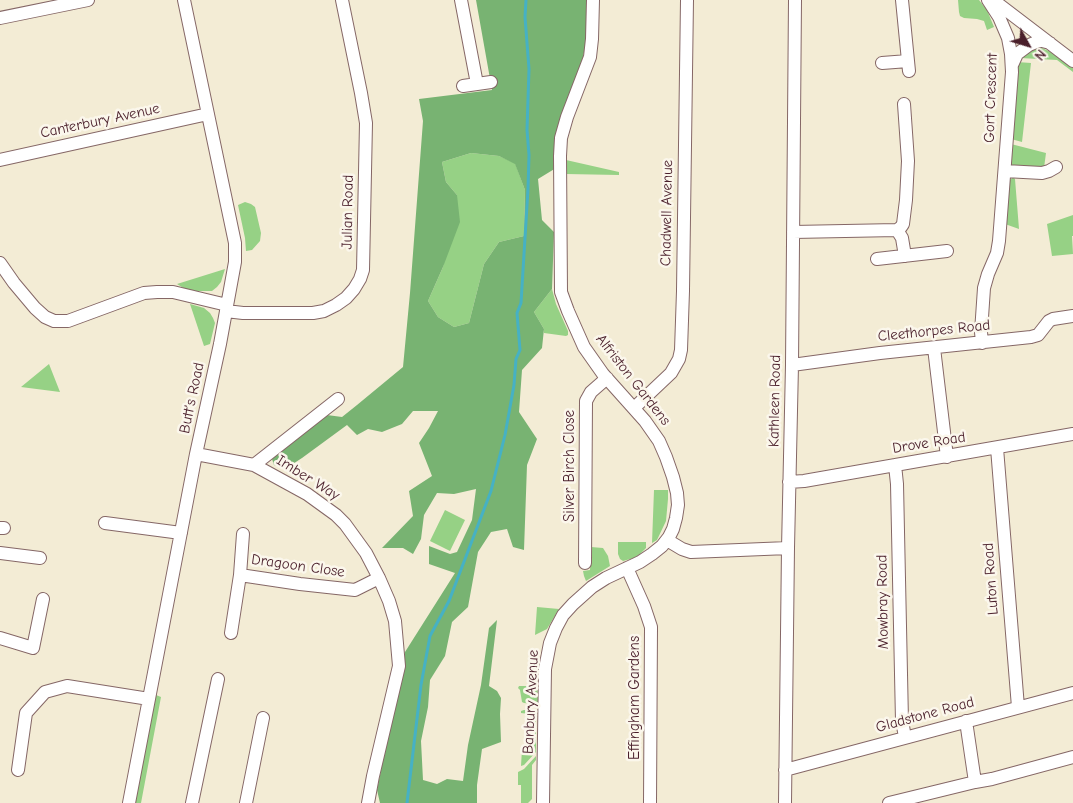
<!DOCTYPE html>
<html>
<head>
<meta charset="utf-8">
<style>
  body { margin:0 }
  #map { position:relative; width:1073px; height:803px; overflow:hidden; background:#f3ecd5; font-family:"Comic Neue",sans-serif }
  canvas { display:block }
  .north { position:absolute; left:1003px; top:20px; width:50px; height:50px; -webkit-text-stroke:4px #fbf7ec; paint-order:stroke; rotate:129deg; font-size:14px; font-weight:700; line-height:20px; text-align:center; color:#4a1f2b }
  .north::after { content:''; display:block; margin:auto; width:18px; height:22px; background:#4a1f2b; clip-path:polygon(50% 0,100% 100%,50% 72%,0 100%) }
</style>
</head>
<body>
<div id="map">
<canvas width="1073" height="803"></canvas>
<div class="north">N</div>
</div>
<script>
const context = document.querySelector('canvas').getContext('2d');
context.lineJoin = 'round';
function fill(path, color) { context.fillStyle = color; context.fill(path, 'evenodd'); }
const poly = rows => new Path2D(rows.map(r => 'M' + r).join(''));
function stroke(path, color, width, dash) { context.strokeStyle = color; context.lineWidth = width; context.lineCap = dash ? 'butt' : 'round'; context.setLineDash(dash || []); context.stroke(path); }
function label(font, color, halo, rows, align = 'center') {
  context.font = font + ' "Comic Neue",sans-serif'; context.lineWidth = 5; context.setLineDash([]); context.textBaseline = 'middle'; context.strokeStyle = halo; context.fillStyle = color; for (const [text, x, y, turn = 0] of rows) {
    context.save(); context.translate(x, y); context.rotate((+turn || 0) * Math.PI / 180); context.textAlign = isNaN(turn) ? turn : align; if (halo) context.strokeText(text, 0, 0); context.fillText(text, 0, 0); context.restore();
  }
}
const green = poly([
  [958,0,979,0,987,10,994,27,987,30,984,21,977,19,964,18,960,16,959,12],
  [1035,48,1042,48,1053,53,1073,68,1073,72,1057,60,1020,58],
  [1017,62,1031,63,1022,142,1011,139],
  [1011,144,1046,153,1044,168,1011,167],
  [471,153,499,156,515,163,525,190,524,236,499,242,484,264,469,323,454,327,438,317,428,301,443,267,457,195,446,182,442,162],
  [566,160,619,172,619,175,566,174],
  [1013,177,1015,179,1019,229,1005,224,1008,182],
  [245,202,251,204,255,207,261,233,260,241,252,250,246,251,245,238,238,205],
  [1073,215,1073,236,1072,236,1073,254,1052,256,1047,224],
  [225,269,221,282,217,287,212,291,196,291,185,289,177,284],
  [552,289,556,304,568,331,568,335,566,336,544,333,544,329,534,312],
  [190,304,204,308,210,313,213,318,215,323,210,344,204,346],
  [49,364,60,392,21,387],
  [654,490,668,490,668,499,666,521,657,540,652,543],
  [445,510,465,520,450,551,430,541],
  [618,542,646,542,646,548,640,554,634,558,623,561,620,559,618,554],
  [591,547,603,548,608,556,610,566,586,581,584,576,583,571,590,570],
  [537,607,559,609,547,629,535,635],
  [537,679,538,702,536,704,524,703,522,702,520,690,518,688,519,686,530,686],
  [156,695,161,697,141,803,135,803],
  [524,710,534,710,536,712,536,752,524,765,521,766,522,749,528,748,529,714,521,713,521,711],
  [536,756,536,760,532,765,532,799,528,803,521,803,521,785,518,785,518,772,524,769]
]);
const forest = poly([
  [476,0,587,0,586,41,582,63,556,168,538,179,542,220,554,232,552,289,534,312,544,329,542,348,522,370,519,412,537,439,527,465,524,550,513,547,507,529,491,532,478,552,468,607,452,622,445,656,430,680,428,707,421,741,423,780,437,784,447,779,463,781,468,745,481,685,489,628,497,620,489,686,497,691,501,698,500,714,501,742,482,749,477,785,477,803,380,803,377,790,405,652,455,573,429,564,429,546,450,554,457,552,472,520,476,489,454,494,437,493,424,515,421,539,413,554,403,548,382,548,413,516,409,491,432,476,419,443,429,428,438,411,413,411,402,424,382,432,368,429,357,435,347,425,302,458,285,469,274,465,272,459,327,415,342,417,357,405,403,367,410,293,423,121,419,99,492,90],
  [471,153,499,156,515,164,525,190,524,236,499,242,484,264,469,323,454,327,438,317,428,301,443,267,460,222,457,195,446,182,442,162]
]);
const stream = poly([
  [407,803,421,685,430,636,449,601,491,491,505,435,514,385,516,359,520,350,517,313,521,303,528,189,529,155,527,130,529,69,525,17,526,0]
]);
const street = poly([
  [461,0,477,84],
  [902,0,909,71],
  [993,0,1073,61],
  [0,18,88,0],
  [882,63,908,61],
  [1012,65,1017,54,1029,45,1039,41,1042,41,1050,43],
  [463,86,491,82],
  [0,160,208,114],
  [1005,171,1042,173,1049,171,1056,167],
  [897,230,902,238,905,256],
  [793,232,897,230,901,227,903,224,906,200,908,161,904,104],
  [877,259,947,251],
  [0,263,14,283,35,308,45,317,54,321,68,321,144,293,157,292,173,292,227,305],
  [226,311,243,313,313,313,324,311,336,305,346,298,354,289,360,279,363,270,366,123,361,93,342,0],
  [982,343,981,332,984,288,988,274,997,253,999,241,1012,72,1011,54,1008,38,999,17,988,0],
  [934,348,947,457],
  [792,365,880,353,1031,337,1038,335,1049,321,1053,319,1073,316],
  [634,408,671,373,679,359,681,350,683,291,687,0],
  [997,448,1018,707],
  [196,454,254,465,307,494,336,515,345,524,366,553,379,578,389,601,395,621,399,666,373,776,368,803],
  [254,465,338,399],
  [895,465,897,484,902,721,905,737],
  [789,482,804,481,1073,434],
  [105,523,181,533],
  [0,528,4,528],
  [667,540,682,549,691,552,788,548],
  [0,553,40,558],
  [585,563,586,401,591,392,607,378],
  [627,568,644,606,651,627,650,803],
  [240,575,300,584,355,590,379,578],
  [231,633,240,575,243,534],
  [0,638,33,648,43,599],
  [966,721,975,782],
  [18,770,26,713,45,692,67,686,149,699],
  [785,770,1073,693],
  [129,803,196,454,220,344,235,262,235,243,184,0],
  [192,803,218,679],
  [246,803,263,718],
  [543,803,545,669,550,643,556,628,563,615,573,604,592,587,606,578,640,562,652,554,662,546,669,537,673,529,676,518,678,505,677,493,673,477,666,457,659,441,645,421,603,374,584,347,568,311,561,292,560,156,561,138,567,117,590,57,592,39,593,0],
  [785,803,788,548,792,365,795,0],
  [889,803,975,782,992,779,1073,757]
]);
const streetNames = [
  ["Gort Crescent",991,98,-88],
  ["Canterbury Avenue",100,121,-12],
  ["Julian Road",348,212,-89],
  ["Chadwell Avenue",667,213,-89],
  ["Cleethorpes Road",934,331,-6],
  ["Alfriston Gardens",633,380,52],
  ["Butt's Road",192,398,-78],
  ["Kathleen Road",775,401,-89],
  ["Drove Road",929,443,-9],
  ["Silver Birch Close",570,466,-90],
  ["Imber Way",308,478,32],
  ["Dragoon Close",298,566,8],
  ["Luton Road",991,579,-94],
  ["Mowbray Road",883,602,-91],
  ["Effingham Gardens",635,698,-90],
  ["Banbury Avenue",531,702,-87],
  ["Gladstone Road",925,715,-15]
];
fill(green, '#96d185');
fill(forest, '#78b372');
stroke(stream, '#46b1c4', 3);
stroke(street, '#856766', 14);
stroke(street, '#fff', 12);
label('15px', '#4a1f2b', '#fbf7ec', streetNames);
</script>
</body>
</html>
